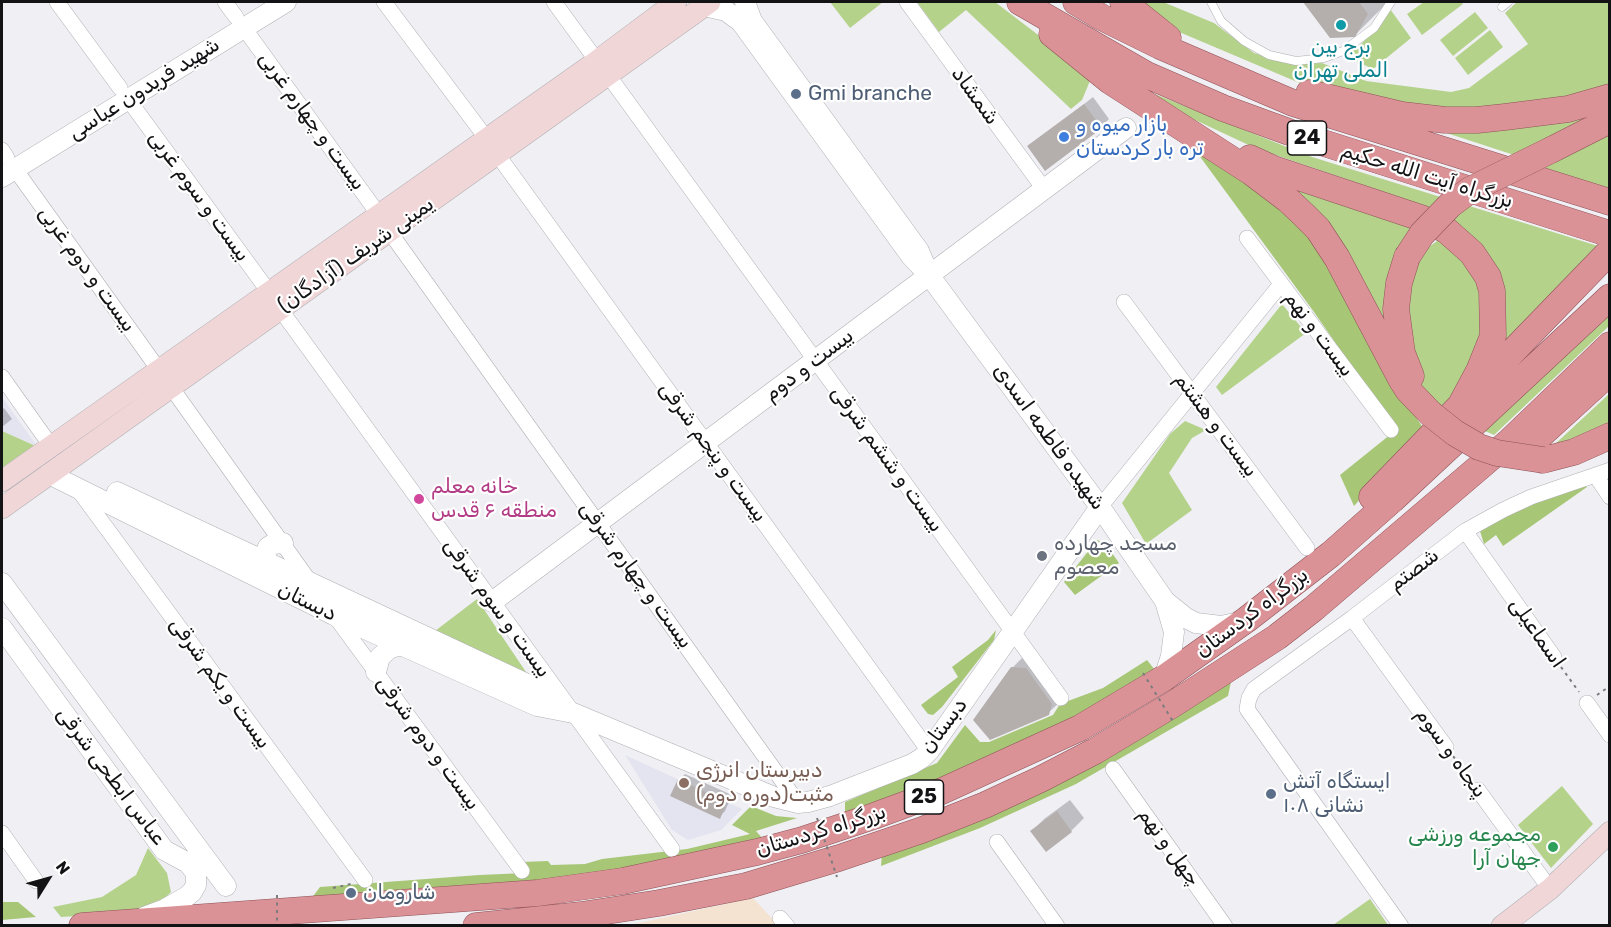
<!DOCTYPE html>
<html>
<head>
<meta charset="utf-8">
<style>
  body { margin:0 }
  #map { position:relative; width:1611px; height:927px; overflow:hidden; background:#efeff4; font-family:Rubik,sans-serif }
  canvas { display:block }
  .frame { position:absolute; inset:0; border:3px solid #131315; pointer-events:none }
  .north { position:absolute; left:18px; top:849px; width:60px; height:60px; -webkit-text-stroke:4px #fff; paint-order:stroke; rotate:53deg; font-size:16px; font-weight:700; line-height:24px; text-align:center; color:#131315 }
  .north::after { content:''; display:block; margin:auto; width:21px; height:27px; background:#131315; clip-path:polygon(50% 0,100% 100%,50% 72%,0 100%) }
</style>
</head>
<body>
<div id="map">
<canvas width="1611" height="927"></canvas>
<div class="frame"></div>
<div class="north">N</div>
</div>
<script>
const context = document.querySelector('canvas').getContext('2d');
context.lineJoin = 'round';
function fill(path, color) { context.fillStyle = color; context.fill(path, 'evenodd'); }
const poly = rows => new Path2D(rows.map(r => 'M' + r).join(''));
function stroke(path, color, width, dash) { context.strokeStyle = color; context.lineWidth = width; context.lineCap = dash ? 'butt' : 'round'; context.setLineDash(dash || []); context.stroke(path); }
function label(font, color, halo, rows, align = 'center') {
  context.font = font + ' Rubik,Cairo,sans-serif'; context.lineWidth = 4.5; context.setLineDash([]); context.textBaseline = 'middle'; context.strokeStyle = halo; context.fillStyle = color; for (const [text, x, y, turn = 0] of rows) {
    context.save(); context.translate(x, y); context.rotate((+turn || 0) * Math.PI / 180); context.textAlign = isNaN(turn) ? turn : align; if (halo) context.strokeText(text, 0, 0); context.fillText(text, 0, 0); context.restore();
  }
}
const commercial = poly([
  [753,898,778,925,625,926]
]);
const built = poly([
  [2,397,37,446,2,431],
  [625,755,727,802,742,809,721,830,688,840,672,830]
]);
const green = poly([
  [830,2,883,2,850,28],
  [917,2,995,2,1092,76,1082,100,1071,109,966,10,939,32],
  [1139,2,1163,2,1214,23,1254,53,1292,64,1322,63,1366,81,1451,92,1469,88,1528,44,1505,13,1517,2,1609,2,1609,88,1503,109,1442,109,1309,87,1165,26],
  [1424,2,1461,2,1463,4,1422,35,1407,14],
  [1390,9,1411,38,1373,69,1343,55,1361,44,1370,35],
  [1475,12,1488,28,1453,56,1440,40],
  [1490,30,1503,47,1468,75,1455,58],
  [1142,89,1312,157,1598,246,1493,357,1501,299,1399,197,1255,148,1161,104],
  [1609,107,1514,155,1416,123],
  [1609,132,1609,192,1531,168],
  [1285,184,1418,221,1386,343],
  [1444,236,1472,263,1490,319,1448,418,1426,394,1414,373,1408,297,1418,265,1424,255,1430,246],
  [1282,304,1306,333,1222,395,1216,387],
  [1609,312,1609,326,1494,435,1485,431],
  [1609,394,1609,426,1595,434,1554,445],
  [1185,421,1206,430,1192,438,1169,473,1192,510,1146,544,1122,503,1170,434],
  [2,431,38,447,2,472],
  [477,599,528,675,435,631],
  [1562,786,1593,824,1551,868,1518,825],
  [148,848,167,873,171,892,160,903,138,912,61,917,53,907,102,897,136,875],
  [1370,899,1388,925,1333,925]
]);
const forest = poly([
  [1190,143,1292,217,1319,248,1387,375,1424,429,1354,506,1340,475,1396,430,1314,312],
  [1584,483,1587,487,1503,546,1496,535,1484,544,1480,531,1536,501],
  [1097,540,1105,543,1119,563,1075,595,1064,582],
  [996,630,994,640,942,707,933,715,928,714,921,705,958,677,952,667,988,640],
  [1147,660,1155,670,1107,701,971,766,845,817,845,802,937,763,965,725,980,742,989,742,1053,715,1060,704,1103,688],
  [1232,677,1228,696,1076,784,980,828,881,866,882,854],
  [751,806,776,816,797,818,756,831,763,839,666,864,553,881,311,899,320,887,479,875,526,873,521,862,548,861,551,865,585,864,602,859,687,849,750,834,732,825],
  [2,902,18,902,36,917,2,920]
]);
const shadow = poly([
  [1305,2,1388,2,1355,35,1331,36],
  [1093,97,1109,119,1101,127,1029,147],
  [4,408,12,419,2,427,2,410],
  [1025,655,1061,701,1048,713,1012,668],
  [685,774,732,795,725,811,719,817,679,780],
  [1070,800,1084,818,1071,831,1046,850,1032,831,1044,819]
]);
const building = poly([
  [1303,2,1359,2,1368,14,1355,37,1330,38],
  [1084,104,1102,128,1045,171,1027,146],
  [1011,667,1026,668,1052,704,1049,715,990,740,973,720],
  [678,779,727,802,720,819,670,796],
  [1057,811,1072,832,1046,852,1030,831]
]);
const path = poly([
  [1561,667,1579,692],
  [1597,695,1610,686],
  [1453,756,1469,778],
  [333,888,351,884]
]);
const service = poly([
  [1211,2,1221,21,1244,41,1269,55,1296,61,1324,58,1343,51,1374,28,1391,2],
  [1502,7,1508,2]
]);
const minor = poly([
  [57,2,120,88],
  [225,2,236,17],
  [384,2,487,139],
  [554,2,597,61],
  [907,2,1044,189],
  [244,28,379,215],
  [608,75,1061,698],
  [128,99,269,292],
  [2,150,7,158],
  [497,154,929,751],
  [15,169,159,370],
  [389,231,798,803],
  [1247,238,1391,430],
  [1124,302,1307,548],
  [280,309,672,849],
  [2,377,51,446],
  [171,387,310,582],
  [1596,476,1610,497],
  [77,488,365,880],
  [1100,507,1281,284],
  [1465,531,1554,657],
  [334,615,522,871],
  [1352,618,1446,747],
  [1587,703,1610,735],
  [1113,769,1225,926],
  [1478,790,1550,889],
  [2,833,36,881],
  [997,842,1057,926],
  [780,918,787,926],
  [1401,926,1247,709,1249,698,1254,689,1352,618,1465,531,1503,510,1531,497,1610,470]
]);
const tertiary = poly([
  [704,6,726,11,741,22,911,256,929,275,919,251,752,21,745,2],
  [2,177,286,2],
  [929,275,1100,507,1165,601],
  [49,474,334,615,537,706,573,713,774,797,798,803,808,802,830,796,912,764,922,758,929,751,1100,507],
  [117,492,542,691,566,708],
  [268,562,265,555,268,547,273,544,283,543],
  [2,583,226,886],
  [492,602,1126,128],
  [2,628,164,850,188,863,196,873,196,885,192,892,186,897,165,909,144,917],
  [376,672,380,657,390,648,402,645],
  [1164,678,1171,656,1174,632,1165,601,1186,618,1196,623,1221,626,1240,622]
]);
const secondary = poly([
  [2,481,597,61,676,2],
  [2,508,710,2],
  [1502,926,1550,889,1610,832]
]);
const trunk = poly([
  [1020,2,1147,75,1223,108,1289,132,1610,234],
  [1076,2,1101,17,1160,46,1293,103,1610,202],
  [1123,2,1168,38],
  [1052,34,1110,81,1251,172,1288,200,1304,215,1318,229,1337,258,1401,379,1408,390,1431,414],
  [1309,93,1402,115,1445,120,1477,120,1505,117,1568,109,1610,97],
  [1553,149,1610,120],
  [1250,158,1274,169,1421,218,1446,230,1472,253,1488,277,1492,291,1493,336,1479,371,1457,412],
  [1407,257,1399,283,1396,309,1402,353,1411,376],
  [1522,452,1610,372],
  [1543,460,1574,452,1610,436],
  [1372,497,1610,251],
  [82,926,537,893,623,881,757,852,802,840,874,816,942,791,1080,728,1164,678,1246,620,1331,554,1392,500,1610,297],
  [476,926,581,915,659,903,746,886,839,858,922,830,985,805,1041,779,1095,751,1175,703,1277,637,1313,609,1510,441,1610,345]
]);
const pathBridge = poly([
  [1143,673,1174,723],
  [817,818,837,877],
  [277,895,277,926]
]);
const trunkBridge = poly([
  [1407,257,1422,234,1450,205,1470,190,1553,149],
  [1431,414,1455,433,1479,447,1497,453,1543,460]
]);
const markers = [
  [1341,25,6,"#0f9aa8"],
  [796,94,6,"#5c6f8a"],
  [1064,137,6,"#3f7fe0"],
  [419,499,6,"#d1479c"],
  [1042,556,6,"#6b7280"],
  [684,783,6,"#8d6e63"],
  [1271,794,6,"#5c6f8a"],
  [1553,847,6,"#2e9e5b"],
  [351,893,6,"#5c6f8a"]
];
const shields = [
  [1307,138,39],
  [924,797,39]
];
const shieldNames = [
  ["24",1307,138],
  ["25",924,797]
];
const cultureNames = [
  ["برج بین",1341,47],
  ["الملی تهران",1341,71]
];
const streetNames = [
  ["شهید فریدون عباسی",144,89,-32],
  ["شمشاد",975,96,54],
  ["بیست و چهارم غربی",312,121,54],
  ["بزرگراه آیت الله حکیم",1427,176,17],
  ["بیست و سوم غربی",199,196,54],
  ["یمینی شریف (آزادگان)",356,255,-35],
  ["بیست و دوم غربی",87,269,54],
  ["بیست و نهم",1319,334,53],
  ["بیست و دوم",809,365,-37],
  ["بیست و هشتم",1216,425,53],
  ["شهیده فاطمه اسدی",1049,437,54],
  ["بیست و پنجم شرقی",713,452,54],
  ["بیست و ششم شرقی",887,459,54],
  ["شصتم",1414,570,-37],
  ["بیست و چهارم شرقی",636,575,54],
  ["دبستان",307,602,26],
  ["بیست و سوم شرقی",497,608,54],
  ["بزرگراه کردستان",1252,613,-37],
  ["اسماعیلی",1537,633,55],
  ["بیست و یکم شرقی",220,683,54],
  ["دبستان",944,726,-53],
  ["بیست و دوم شرقی",428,743,54],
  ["پنجاه و سوم",1451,753,54],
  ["عباس ابطحی شرقی",111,776,53],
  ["بزرگراه کردستان",821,831,-17],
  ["چهل و نهم",1169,847,54]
];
const serviceNames = [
  ["Gmi branche",808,94],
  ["ایستگاه آتش",1283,782],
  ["نشانی ۱۰۸",1283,806],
  ["شارومان",363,893]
];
const shopNames = [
  ["بازار میوه و",1076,125],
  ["تره بار کردستان",1076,149]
];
const hotelNames = [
  ["خانه معلم",431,487],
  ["منطقه ۶ قدس",431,511]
];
const worshipNames = [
  ["مسجد چهارده",1054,544],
  ["معصوم",1054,568]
];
const educationNames = [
  ["دبیرستان انرژی",696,771],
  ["مثبت(دوره دوم)",696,795]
];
const leisureNames = [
  ["مجموعه ورزشی",1541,835],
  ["جهان آرا",1541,859]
];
fill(commercial, '#f4e3d1');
fill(built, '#e4e4f0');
fill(green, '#b5d28b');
fill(forest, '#a7c776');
fill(shadow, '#0003');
fill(building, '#b4afad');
stroke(service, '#b0b0b5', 9);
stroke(minor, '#b0b0b5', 16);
stroke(tertiary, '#b0b0b5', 21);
stroke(secondary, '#b0b0b5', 22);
stroke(trunk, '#8e5358', 27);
stroke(path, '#7c7c7f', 2, [3, 4.5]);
stroke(service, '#fff', 8);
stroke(minor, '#fff', 15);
stroke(tertiary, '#fff', 20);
stroke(secondary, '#f1d6d8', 21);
stroke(trunk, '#da9296', 26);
stroke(trunkBridge, '#8e5358', 27, []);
stroke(pathBridge, '#7c7c7f', 2, [3, 4.5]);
stroke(trunkBridge, '#da9296', 26);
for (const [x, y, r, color] of markers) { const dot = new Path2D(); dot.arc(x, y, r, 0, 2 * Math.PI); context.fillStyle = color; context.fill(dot); stroke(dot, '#fff', 2); }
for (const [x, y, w] of shields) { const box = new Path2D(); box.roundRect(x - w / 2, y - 17, w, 34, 4.5); context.fillStyle = '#fff'; context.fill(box); stroke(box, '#131315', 1.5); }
label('bold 20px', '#131315', null, shieldNames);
label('21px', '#0d838f', '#fff', cultureNames);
label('21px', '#131315', '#fff', streetNames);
label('21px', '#4e5e75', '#fff', serviceNames, 'left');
label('21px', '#366cbe', '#fff', shopNames, 'left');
label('21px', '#b23c85', '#fff', hotelNames, 'left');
label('21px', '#5b616d', '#fff', worshipNames, 'left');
label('21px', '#785e54', '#fff', educationNames, 'left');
label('21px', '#27864d', '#fff', leisureNames, 'right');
</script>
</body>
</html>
